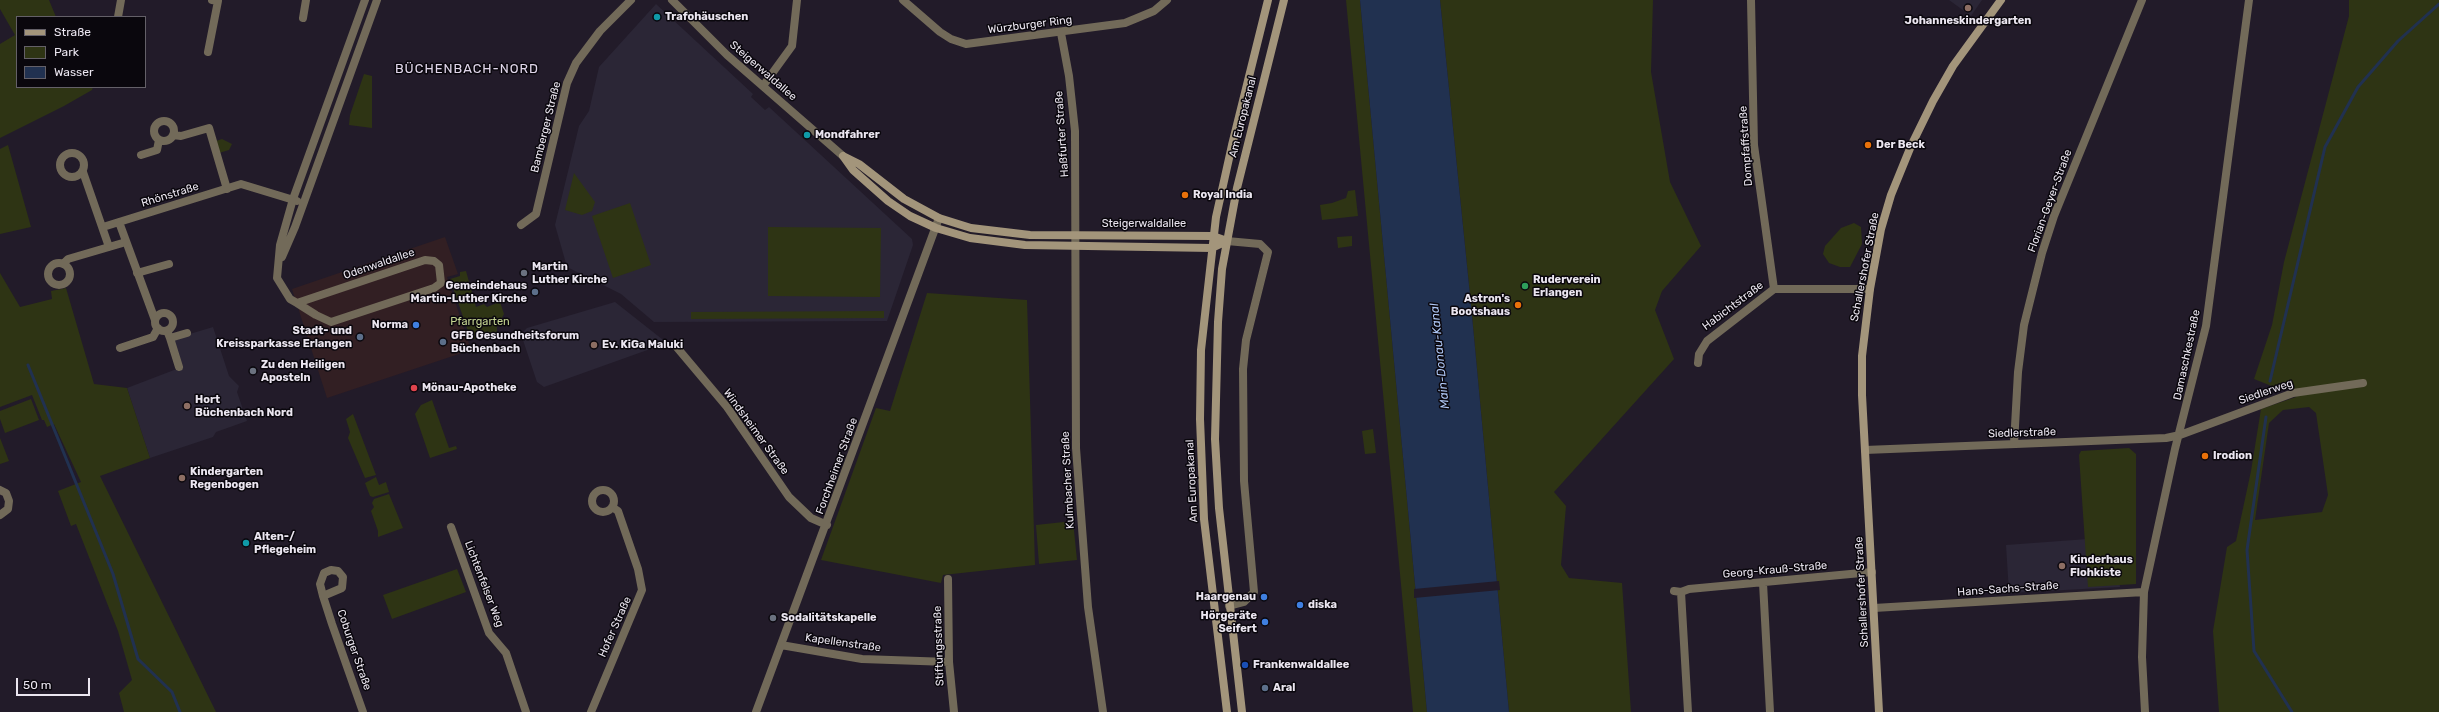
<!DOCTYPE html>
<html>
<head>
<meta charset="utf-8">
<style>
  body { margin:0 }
  #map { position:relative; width:2439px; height:712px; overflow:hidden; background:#221b29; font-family:Rubik,sans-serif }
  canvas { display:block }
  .legend { position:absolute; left:16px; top:16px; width:130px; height:72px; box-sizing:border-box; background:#0a070d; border:1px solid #646068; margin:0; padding:5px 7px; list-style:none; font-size:12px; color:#ebe6f0 }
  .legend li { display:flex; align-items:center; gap:8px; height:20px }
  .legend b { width:20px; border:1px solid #646068 }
  .scale { position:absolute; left:16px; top:678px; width:74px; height:18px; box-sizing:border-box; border:2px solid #ebe6f0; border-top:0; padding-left:5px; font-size:12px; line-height:14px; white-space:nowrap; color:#ebe6f0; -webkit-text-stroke:3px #0a070d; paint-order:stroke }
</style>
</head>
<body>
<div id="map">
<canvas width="2439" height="712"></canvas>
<ul class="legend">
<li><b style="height:5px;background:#a3957b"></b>Straße</li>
<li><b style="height:11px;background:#2e3414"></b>Park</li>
<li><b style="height:11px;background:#213150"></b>Wasser</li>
</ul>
<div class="scale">50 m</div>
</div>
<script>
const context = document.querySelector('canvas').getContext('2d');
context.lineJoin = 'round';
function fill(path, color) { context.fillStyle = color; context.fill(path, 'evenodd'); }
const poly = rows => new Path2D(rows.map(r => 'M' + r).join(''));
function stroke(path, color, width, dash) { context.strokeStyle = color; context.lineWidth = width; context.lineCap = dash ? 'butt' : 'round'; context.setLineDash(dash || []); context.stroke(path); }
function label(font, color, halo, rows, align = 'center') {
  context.font = font + ' Rubik,sans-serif'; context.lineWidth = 3; context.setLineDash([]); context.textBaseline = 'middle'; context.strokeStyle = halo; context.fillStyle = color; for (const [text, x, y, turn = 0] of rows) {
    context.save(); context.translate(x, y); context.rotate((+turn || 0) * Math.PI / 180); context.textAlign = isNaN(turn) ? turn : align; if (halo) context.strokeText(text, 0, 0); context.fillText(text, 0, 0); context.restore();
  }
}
const commercial = poly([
  [445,237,458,274,447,277,471,350,327,398,292,289]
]);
const education = poly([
  [1949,0,1982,0,1971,16],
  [656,4,753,94,751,97,765,110,769,107,912,239,913,245,887,321,654,322,621,294,567,267,555,225,579,126,589,111,599,67],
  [615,302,667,343,544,387,537,382,521,334,527,328],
  [213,327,229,376,239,386,237,392,247,421,216,432,213,437,150,458,127,388,182,367,173,339],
  [2115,537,2120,587,2009,593,2006,545]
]);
const green = poly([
  [0,0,49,0,56,17,17,17,17,87,93,87,92,90,64,106,0,138,0,44,15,35,0,9],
  [1346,0,1360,0,1427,712,1413,712],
  [1440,0,1653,0,1651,72,1670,182,1701,246,1662,291,1655,310,1674,359,1554,492,1566,506,1561,565,1569,578,1622,583,1631,712,1509,712,1471,305],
  [2349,0,2439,0,2439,712,2219,712,2213,631,2227,547,2236,541,2251,471,2261,409,2296,397,2298,389,2279,389,2254,379,2272,325,2284,262,2349,16],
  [2309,407,2316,413,2328,495,2322,512,2255,520,2269,423,2283,410],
  [364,74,372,76,372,128,349,125,350,115],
  [222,139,232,144,229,150,219,153,216,141],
  [8,145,31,227,0,234,0,149],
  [574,173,595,202,592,211,582,215,565,210],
  [1355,190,1358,216,1322,220,1320,205,1332,203,1346,198,1348,191],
  [630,203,651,265,613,278,592,216],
  [1854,223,1861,227,1862,244,1850,267,1840,267,1829,263,1823,254,1825,246,1841,228],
  [768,227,881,228,880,297,768,296],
  [1352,236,1352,246,1338,248,1337,237],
  [466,271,476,307,484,304,487,307,497,303,496,300,499,299,504,314,497,327,497,332,471,340,450,279,460,276,460,272],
  [0,273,20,307,52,299,51,291,66,288,94,384,127,388,150,458,100,476,216,712,124,712,119,693,132,680,118,631,76,524,71,526,58,491,81,482,54,424,47,427,44,420,42,420,32,395,0,407],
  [927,293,1027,300,1035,565,943,575,941,583,821,560,876,408,890,411],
  [884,311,884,318,691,319,691,312],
  [31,399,39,420,5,433,0,419,0,411],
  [432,400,449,448,456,446,457,449,430,458,415,414,421,405],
  [353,414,376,475,365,478,348,438,350,432,346,419],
  [1373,429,1376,453,1365,454,1362,431],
  [0,438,9,461,0,464],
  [2129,448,2136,454,2136,584,2088,587,2079,455,2081,451],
  [376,477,379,485,386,482,389,492,373,497,370,496,365,483],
  [389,494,403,528,378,537,378,531,371,511,374,507,372,503,374,499],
  [1073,521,1077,560,1039,564,1036,525],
  [457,569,466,592,392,619,383,595]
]);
const water = poly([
  [1360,0,1440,0,1471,305,1509,712,1427,712]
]);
const pier = poly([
  [1499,581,1500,590,1414,598,1414,589]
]);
const stream = poly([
  [28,365,113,574,138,659,172,692,180,712],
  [2270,381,2325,147,2358,87,2398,41,2439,4],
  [2266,417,2247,550,2254,651,2292,712]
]);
const street = poly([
  [672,0,727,55,843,156],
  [903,0,940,32,951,39,966,44,1125,23,1154,11,1167,0],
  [1751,0,1754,145,1774,289],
  [118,17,121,0],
  [303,18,306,0],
  [1061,33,1069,76,1075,131,1076,448,1088,607,1103,712],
  [208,52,218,1,212,0],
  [763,86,792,46,797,0],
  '154 131a10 10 0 1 1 20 0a10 10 0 1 1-20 0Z',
  [173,135,181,136,209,128,227,189],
  '60 165a12 12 0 1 1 24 0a12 12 0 1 1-24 0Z',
  [141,155,157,150,159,140],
  [83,172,109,247],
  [119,222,155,320],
  [521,225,536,214,567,83,576,63,600,31,631,0],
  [103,227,241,184,297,201],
  [1227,241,1260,244,1268,252,1246,340,1243,369,1244,481,1254,592,1244,602,1229,606],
  [282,257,295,227,377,0],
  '48 274a11 11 0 1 1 22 0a11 11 0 1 1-22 0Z',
  [63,264,68,259,126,242],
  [137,273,169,264],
  [297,303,425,260,434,261,439,265,441,283,434,288,331,322,316,315,297,303,290,299,277,278,280,245,293,199,365,0],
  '155 322a9 9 0 1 1 18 0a9 9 0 1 1-18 0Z',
  [168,333,170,338,187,333],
  [170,338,179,367],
  [674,344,727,407,789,497,811,518,827,525],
  [120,348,153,337,158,328],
  [1698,363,1699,354,1707,341,1774,289,1870,289],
  [2014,444,2018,372,2024,325,2042,253,2054,216,2142,0],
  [1865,450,2166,438,2180,435,2293,393,2363,383],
  '592 501a11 11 0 1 1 22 0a11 11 0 1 1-22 0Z',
  [0,490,6,493,9,501,8,509,0,515],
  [451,527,489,633,506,653,526,712],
  [948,579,949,662,954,712],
  [1763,583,1770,712],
  [1674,591,1681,592,1689,589,1872,572],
  [1681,592,1688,712],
  [323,596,342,588,343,577,338,571,331,570,324,573,320,584,323,596,332,624,363,712],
  [1874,608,2144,592],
  [781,645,862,659,949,662],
  [591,712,642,590,638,569,618,511,612,507],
  [756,712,939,218],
  [2145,712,2142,657,2144,592,2175,449,2206,326,2249,0]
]);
const secondary = poly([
  [843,156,853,170,888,201,910,216,936,228,970,238,1025,245,1212,248,1227,241],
  [845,157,859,164,904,199,939,218,971,228,1030,235,1213,236,1227,241],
  [1227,712,1204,519,1200,419,1201,350,1216,217,1232,145,1268,0],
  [1242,712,1219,508,1215,439,1218,322,1222,269,1237,188,1284,0],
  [1879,712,1862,395,1862,356,1870,289,1881,229,1891,195,1911,146,1933,101,1953,66,2001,0]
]);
const markers = [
  [1968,8,4,"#8d6e63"],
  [657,17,4,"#0f9aa8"],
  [807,135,4,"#0f9aa8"],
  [1868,145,4,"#e8710a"],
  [1185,195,4,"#e8710a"],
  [524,273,4,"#6b7280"],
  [1525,286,4,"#2e9e5b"],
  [535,292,4,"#5c6f8a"],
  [1518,305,4,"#e8710a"],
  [416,325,4,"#3f7fe0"],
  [360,337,4,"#5c6f8a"],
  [443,342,4,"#5c6f8a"],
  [594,345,4,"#8d6e63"],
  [253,371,4,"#6b7280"],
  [414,388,4,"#e0444e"],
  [187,406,4,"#8d6e63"],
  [2205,456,4,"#e8710a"],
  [182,478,4,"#8d6e63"],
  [246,543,4,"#0f9aa8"],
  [2062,566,4,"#8d6e63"],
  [1264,597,4,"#3f7fe0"],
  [1300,605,4,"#3f7fe0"],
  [773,618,4,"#6b7280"],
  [1265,622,4,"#3f7fe0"],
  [1245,665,4,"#1a4fb4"],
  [1265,688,4,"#5c6f8a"]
];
const poiNames = [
  ["Trafohäuschen",665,17],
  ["Johanneskindergarten",1968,21,"center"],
  ["Mondfahrer",815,135],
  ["Der Beck",1876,145],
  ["Royal India",1193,195],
  ["Martin",532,267],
  ["Luther Kirche",532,280],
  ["Ruderverein",1533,280],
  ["Erlangen",1533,293],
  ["Gemeindehaus",527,286,"right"],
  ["Martin-Luther Kirche",527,299,"right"],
  ["Astron's",1510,299,"right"],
  ["Bootshaus",1510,312,"right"],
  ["Norma",408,325,"right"],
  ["Stadt- und",352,331,"right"],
  ["Kreissparkasse Erlangen",352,344,"right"],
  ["GFB Gesundheitsforum",451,336],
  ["Büchenbach",451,349],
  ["Ev. KiGa Maluki",602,345],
  ["Zu den Heiligen",261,365],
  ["Aposteln",261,378],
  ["Mönau-Apotheke",422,388],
  ["Hort",195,400],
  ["Büchenbach Nord",195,413],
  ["Irodion",2213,456],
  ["Kindergarten",190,472],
  ["Regenbogen",190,485],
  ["Alten-/",254,537],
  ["Pflegeheim",254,550],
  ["Kinderhaus",2070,560],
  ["Flohkiste",2070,573],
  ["Haargenau",1256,597,"right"],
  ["diska",1308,605],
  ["Hörgeräte",1257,616,"right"],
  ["Seifert",1257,629,"right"],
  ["Sodalitätskapelle",781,618],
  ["Frankenwaldallee",1253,665],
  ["Aral",1273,688]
];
const streetNames = [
  ["Würzburger Ring",1030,25,-7],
  ["Steigerwaldallee",763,71,41],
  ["Am Europakanal",1243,117,-76],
  ["Bamberger Straße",546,127,-76],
  ["Haßfurter Straße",1062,134,-94],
  ["Dompfaffstraße",1746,146,-94],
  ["Rhönstraße",170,195,-17],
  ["Florian-Geyer-Straße",2050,201,-70],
  ["Steigerwaldallee",1144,224],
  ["Odenwaldallee",379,264,-19],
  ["Schallershofer Straße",1865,267,-79],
  ["Habichtstraße",1733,306,-37],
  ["Damaschkestraße",2187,355,-78],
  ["Siedlerweg",2266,392,-19],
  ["Windsheimer Straße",756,432,54],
  ["Siedlerstraße",2022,433,-2],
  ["Forchheimer Straße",837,466,-70],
  ["Kulmbacher Straße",1068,480,-93],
  ["Am Europakanal",1192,481,-93],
  ["Georg-Krauß-Straße",1775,570,-5],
  ["Lichtenfelser Weg",484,584,69],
  ["Hans-Sachs-Straße",2008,589,-4],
  ["Schallershofer Straße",1862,592,-93],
  ["Hofer Straße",615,627,-66],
  ["Kapellenstraße",843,643,8],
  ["Stiftungsstraße",939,646,-92],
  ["Coburger Straße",354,650,71]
];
const parkNames = [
  ["Pfarrgarten",480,322]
];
const waterNames = [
  ["Main-Donau-Kanal",1440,356,-96]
];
const quarterNames = [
  ["BÜCHENBACH-NORD",467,69]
];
fill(commercial, '#321f23');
fill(education, '#2b2636');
fill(green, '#2e3414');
fill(water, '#213150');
fill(pier, '#221b29');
stroke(stream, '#213150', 3);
stroke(street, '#726a59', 8);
stroke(secondary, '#a3957b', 8);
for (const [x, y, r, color] of markers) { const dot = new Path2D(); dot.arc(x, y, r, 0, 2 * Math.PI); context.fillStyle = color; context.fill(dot); stroke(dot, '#0a070d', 1.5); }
label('bold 11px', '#ebe6f0', '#0a070d', poiNames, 'left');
label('11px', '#ebe6f0', '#0a070d', streetNames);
label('11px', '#c5d592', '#0a070d', parkNames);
label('italic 12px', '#afc8f7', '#0a070d', waterNames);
context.letterSpacing = '1px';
label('13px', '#e0d6ea', '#0a070d', quarterNames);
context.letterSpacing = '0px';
</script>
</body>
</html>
